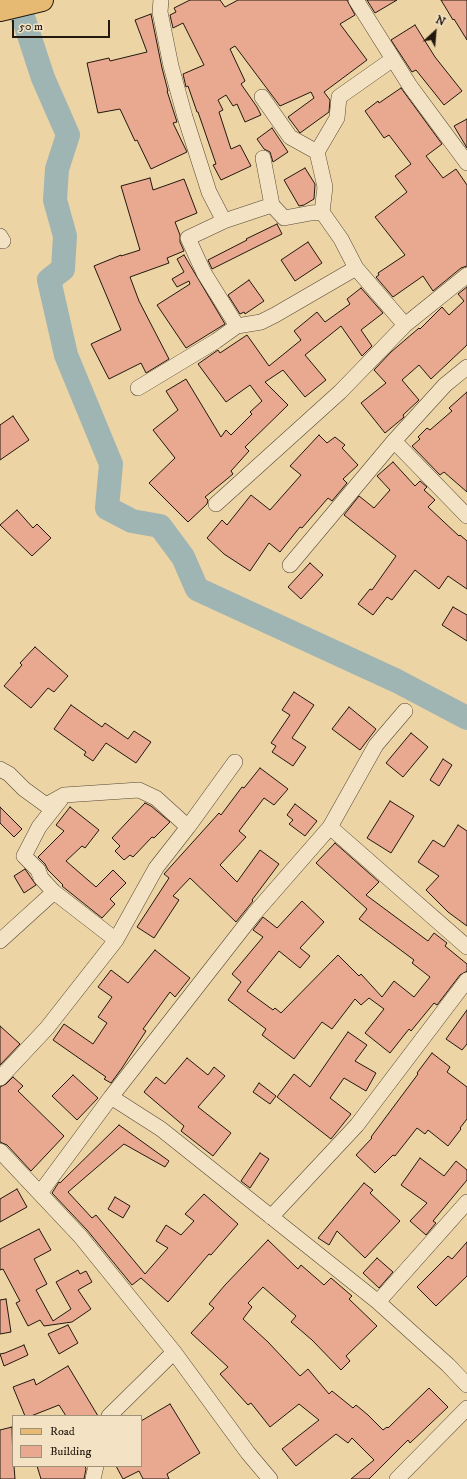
<!DOCTYPE html>
<html>
<head>
<meta charset="utf-8">
<style>
  body { margin:0 }
  #map { position:relative; width:467px; height:1479px; overflow:hidden; background:#edd4a5; font-family:"IM FELL DW Pica",serif }
  canvas { display:block }
  .legend { position:absolute; left:12px; top:1415px; width:130px; height:52px; box-sizing:border-box; background:#f3e3c4; border:1px solid #9f927b; margin:0; padding:5px 7px; list-style:none; font-size:12px; color:#22180e }
  .legend li { display:flex; align-items:center; gap:8px; height:20px }
  .legend b { width:20px; border:1px solid #9f927b }
  .north { position:absolute; left:415px; top:12px; width:40px; height:40px; -webkit-text-stroke:3px #f3e3c4; paint-order:stroke; rotate:26deg; font-size:11px; font-weight:700; line-height:16px; text-align:center; color:#22180e }
  .north::after { content:''; display:block; margin:auto; width:14px; height:18px; background:#22180e; clip-path:polygon(50% 0,100% 100%,50% 72%,0 100%) }
  .scale { position:absolute; left:12px; top:20px; width:98px; height:18px; box-sizing:border-box; border:2px solid #22180e; border-top:0; padding-left:5px; font-size:12px; line-height:14px; white-space:nowrap; color:#22180e; -webkit-text-stroke:3px #f3e3c4; paint-order:stroke }
</style>
</head>
<body>
<div id="map">
<canvas width="467" height="1479"></canvas>
<ul class="legend">
<li><b style="height:5px;background:#e6ba72"></b>Road</li>
<li><b style="height:11px;background:#e8a990"></b>Building</li>
</ul>
<div class="north">N</div>
<div class="scale">50 m</div>
</div>
<script>
const context = document.querySelector('canvas').getContext('2d');
context.lineJoin = 'round';
const poly = rows => new Path2D(rows.map(r => 'M' + r).join(''));
function stroke(path, color, width, dash) { context.strokeStyle = color; context.lineWidth = width; context.lineCap = dash ? 'butt' : 'round'; context.setLineDash(dash || []); context.stroke(path); }
function fill(path, color) { context.fillStyle = color; context.fill(path, 'evenodd'); }
const river = poly([
  [13,0,24,20,43,78,68,135,57,169,55,200,65,236,63,269,49,280,66,355,111,464,107,508,132,521,160,526,183,557,197,589,397,681,467,718]
]);
const building = poly([
  [190,0,220,0,225,7,238,0,347,0,355,15,340,24,367,60,324,92,330,100,329,112,300,133,288,117,314,98,311,92,280,106,235,46,230,49,245,81,241,84,257,107,261,115,245,122,237,104,233,106,226,95,218,100,223,110,219,112,231,149,240,145,251,166,221,180,213,165,216,164,198,112,197,112,188,86,186,87,183,74,204,65,183,23,173,28,170,15,176,12,174,8,190,0],
  [367,0,397,0,375,13,367,0],
  [441,0,467,0,467,40,454,19,453,20,441,0],
  [151,14,162,68,168,91,167,91,177,122,173,123,187,152,151,169,137,140,135,141,120,109,98,113,87,63,109,58,110,61,147,52,135,20,151,14],
  [415,25,435,57,462,91,444,105,416,70,412,72,391,40,415,25],
  [401,88,442,144,426,156,443,178,456,169,467,185,467,266,461,268,433,291,423,276,393,297,376,277,379,275,378,273,405,255,375,217,407,192,395,176,411,164,389,135,384,138,365,111,378,101,379,103,401,88],
  [467,119,467,148,454,126,467,119],
  [272,128,288,152,273,162,270,152,264,149,257,139,272,128],
  [305,168,315,184,314,199,304,205,299,206,284,180,305,168],
  [150,178,153,190,184,179,197,213,175,222,180,235,180,242,184,251,167,258,169,263,130,277,139,301,169,359,146,373,141,363,109,379,91,344,121,330,94,266,121,255,121,256,140,250,121,186,150,178],
  [277,224,282,234,212,269,208,260,247,240,246,239,277,224],
  [308,242,322,263,295,281,281,260,308,242],
  [184,255,225,324,186,348,157,305,190,284,189,281,177,287,172,279,184,272,177,259,184,255],
  [249,280,264,301,245,314,244,312,240,314,228,295,249,280],
  [467,287,467,345,431,379,419,365,402,380,419,400,403,415,404,417,403,418,385,433,361,403,386,383,374,370,391,352,419,328,420,329,442,307,449,315,464,301,458,294,467,287],
  [361,288,383,313,361,330,372,346,362,356,341,326,305,355,326,380,305,397,283,370,265,382,288,405,245,447,249,451,231,471,233,474,205,497,208,500,207,504,188,522,149,483,175,458,153,430,178,410,166,391,186,379,221,437,226,430,231,435,252,414,250,412,262,401,250,385,226,402,198,364,218,350,220,353,247,335,269,366,301,340,294,331,317,312,325,322,350,304,347,299,361,288],
  [467,392,467,492,444,472,440,475,412,446,420,439,418,437,427,428,430,430,452,411,449,408,467,392],
  [13,416,29,440,0,460,0,425,13,416],
  [319,435,327,443,335,437,345,445,342,448,358,465,343,479,347,483,332,501,328,498,302,528,300,527,280,552,269,543,250,571,224,554,207,538,222,520,227,525,251,495,270,510,301,475,290,466,319,435],
  [393,462,415,486,420,481,427,487,424,490,435,500,428,507,459,536,460,535,467,541,467,589,448,576,439,589,415,570,392,600,387,597,373,615,358,604,370,589,372,590,396,556,344,515,359,496,374,508,390,490,377,476,393,462],
  [17,510,33,528,37,524,51,538,32,556,0,525,17,510],
  [310,563,323,575,301,599,288,587,310,563],
  [453,607,467,615,467,641,442,625,453,607],
  [35,647,68,676,54,692,48,688,31,708,4,686,22,665,20,663,35,647],
  [294,692,314,705,292,738,306,747,293,766,272,752,276,746,271,743,290,715,282,710,294,692],
  [71,705,102,727,105,723,128,739,134,731,151,742,136,763,106,743,93,761,84,755,86,752,54,729,71,705],
  [349,707,376,729,360,750,332,729,349,707],
  [411,733,428,747,403,777,386,763,411,733],
  [443,759,452,765,439,786,430,780,443,759],
  [260,768,288,789,274,805,264,798,239,831,246,837,220,865,237,882,260,850,279,864,252,900,253,901,236,922,190,878,173,896,179,900,154,938,137,927,169,878,164,874,219,813,221,815,242,787,244,788,260,768],
  [390,801,414,816,391,853,367,838,390,801],
  [145,803,151,806,170,822,154,838,152,837,133,857,130,855,124,860,115,851,120,846,112,838,145,803],
  [295,804,317,821,305,836,289,824,293,820,287,815,295,804],
  [0,807,22,829,14,837,0,823,0,807],
  [70,807,99,830,85,848,82,846,66,861,96,887,113,870,126,883,110,899,115,904,102,918,62,886,63,885,48,870,45,864,38,857,64,831,56,825,70,807],
  [458,825,467,831,467,926,448,912,426,890,439,876,418,862,433,840,444,847,458,825],
  [335,843,379,882,366,895,428,941,434,933,447,943,445,946,467,964,467,971,460,975,437,1005,434,1003,411,1031,409,1029,390,1053,365,1033,384,1009,369,998,361,1005,355,999,332,1029,322,1022,294,1059,262,1035,266,1029,228,1000,241,982,232,974,263,937,253,930,263,917,277,928,302,901,324,922,300,948,310,956,300,968,279,951,247,991,273,1010,275,1008,281,1013,338,955,359,976,361,974,382,997,394,981,414,997,430,977,412,963,414,960,359,919,367,909,316,863,335,843],
  [25,869,36,885,24,893,14,876,25,869],
  [155,950,190,978,175,997,170,992,143,1029,146,1031,122,1068,111,1083,104,1079,106,1077,53,1040,64,1024,93,1044,107,1023,98,1017,112,997,98,987,111,970,128,983,155,950],
  [467,1010,467,1044,462,1050,446,1039,467,1010],
  [0,1026,20,1044,0,1065,0,1026],
  [348,1032,367,1045,355,1061,376,1073,366,1091,344,1078,330,1098,351,1114,331,1139,277,1097,294,1074,310,1087,348,1032],
  [432,1053,450,1067,447,1072,467,1087,467,1119,460,1128,461,1129,448,1146,428,1130,425,1134,417,1128,395,1156,393,1155,375,1173,356,1155,372,1138,371,1137,418,1074,417,1073,432,1053],
  [187,1058,208,1075,214,1067,225,1076,198,1107,231,1133,213,1156,181,1131,184,1126,144,1092,156,1077,165,1084,187,1058],
  [73,1075,98,1098,77,1120,52,1096,73,1075],
  [13,1077,23,1086,18,1091,64,1136,31,1171,7,1145,0,1142,0,1087,6,1084,13,1077],
  [259,1083,276,1096,270,1104,253,1092,259,1083],
  [119,1125,169,1161,165,1167,124,1144,68,1192,92,1218,96,1215,145,1274,168,1248,156,1241,166,1225,181,1235,194,1221,185,1214,204,1194,238,1224,211,1255,209,1254,168,1302,141,1278,132,1285,87,1230,52,1193,59,1182,60,1183,119,1125],
  [260,1153,269,1159,250,1188,241,1181,260,1153],
  [420,1158,444,1176,456,1161,467,1170,467,1180,433,1221,436,1223,426,1235,410,1221,427,1203,401,1185,420,1158],
  [364,1183,373,1190,370,1193,400,1221,365,1258,337,1231,329,1245,318,1238,364,1183],
  [17,1189,27,1207,0,1222,0,1199,17,1189],
  [115,1197,130,1206,123,1218,108,1209,115,1197],
  [39,1229,51,1250,34,1259,47,1284,36,1290,53,1321,71,1309,56,1282,78,1270,80,1274,86,1271,92,1282,78,1290,91,1309,72,1322,44,1326,40,1320,28,1326,16,1303,20,1301,3,1269,0,1270,0,1249,39,1229],
  [268,1240,298,1269,301,1265,324,1285,331,1278,352,1296,349,1299,377,1326,346,1356,350,1361,341,1370,312,1340,291,1322,296,1316,263,1287,248,1303,252,1307,243,1319,268,1342,300,1376,308,1369,329,1394,332,1391,353,1408,356,1405,368,1415,383,1430,387,1427,388,1428,429,1388,448,1407,410,1443,408,1440,369,1479,351,1479,374,1460,352,1438,348,1443,336,1434,296,1466,282,1449,319,1420,299,1404,270,1427,251,1403,248,1405,220,1374,228,1367,191,1333,214,1308,209,1304,225,1285,268,1240],
  [467,1242,467,1276,436,1306,417,1287,448,1256,452,1259,467,1242],
  [377,1258,393,1272,379,1288,363,1273,377,1258],
  [6,1299,11,1332,0,1334,0,1300,6,1299],
  [68,1325,78,1343,59,1354,48,1334,68,1325],
  [24,1345,28,1355,4,1366,0,1354,5,1353,24,1345],
  [68,1366,98,1416,66,1416,59,1405,31,1416,25,1416,13,1387,34,1379,36,1385,68,1366],
  [170,1404,200,1453,167,1474,169,1479,143,1479,139,1471,123,1479,116,1466,141,1466,141,1421,170,1404],
  [12,1427,13,1466,14,1466,15,1479,0,1479,0,1430,12,1427],
  [37,1466,85,1466,86,1469,84,1479,41,1479,37,1466]
]);
const street = poly([
  [161,0,160,12,171,66,185,117,209,192,224,221],
  [356,0,410,86,467,163],
  [262,97,290,137,317,152,325,187,322,212,341,239,356,268,405,325],
  [317,152,337,118,339,97,393,59],
  [263,158,272,205,284,218,311,213,322,212],
  [0,236,3,241],
  [237,326,204,273,188,238,224,221,272,205],
  [138,388,216,341,237,326,261,322,275,315,356,268],
  [394,441,467,516],
  [216,504,340,392,405,325,467,275],
  [290,565,394,441,445,385,467,367],
  [0,769,9,774,24,789,46,805,64,795,139,790,156,798,188,827],
  [61,799,39,827,24,856,38,870,41,878,54,892,116,940],
  [330,827,467,947],
  [0,941,54,892],
  [0,1078,47,1028,116,940,156,868,188,827,235,762],
  [111,1097,161,1129,378,1302,448,1365,467,1385],
  [0,1151,80,1236,174,1352,248,1453,270,1479],
  [40,1193,111,1097,254,914,330,827,376,745,405,711],
  [271,1217,357,1125,467,980],
  [378,1302,467,1202],
  [109,1416,174,1352],
  [93,1479,96,1466],
  [397,1479,467,1408]
]);
const primary = poly([
  [0,10,42,0]
]);
stroke(river, '#9fb5b3', 24);
fill(building, '#e8a990');
stroke(building, '#22180e', 1);
stroke(street, '#554734', 16);
stroke(primary, '#22180e', 24);
stroke(street, '#f3e3c4', 15);
stroke(primary, '#e6ba72', 22);
</script>
</body>
</html>
